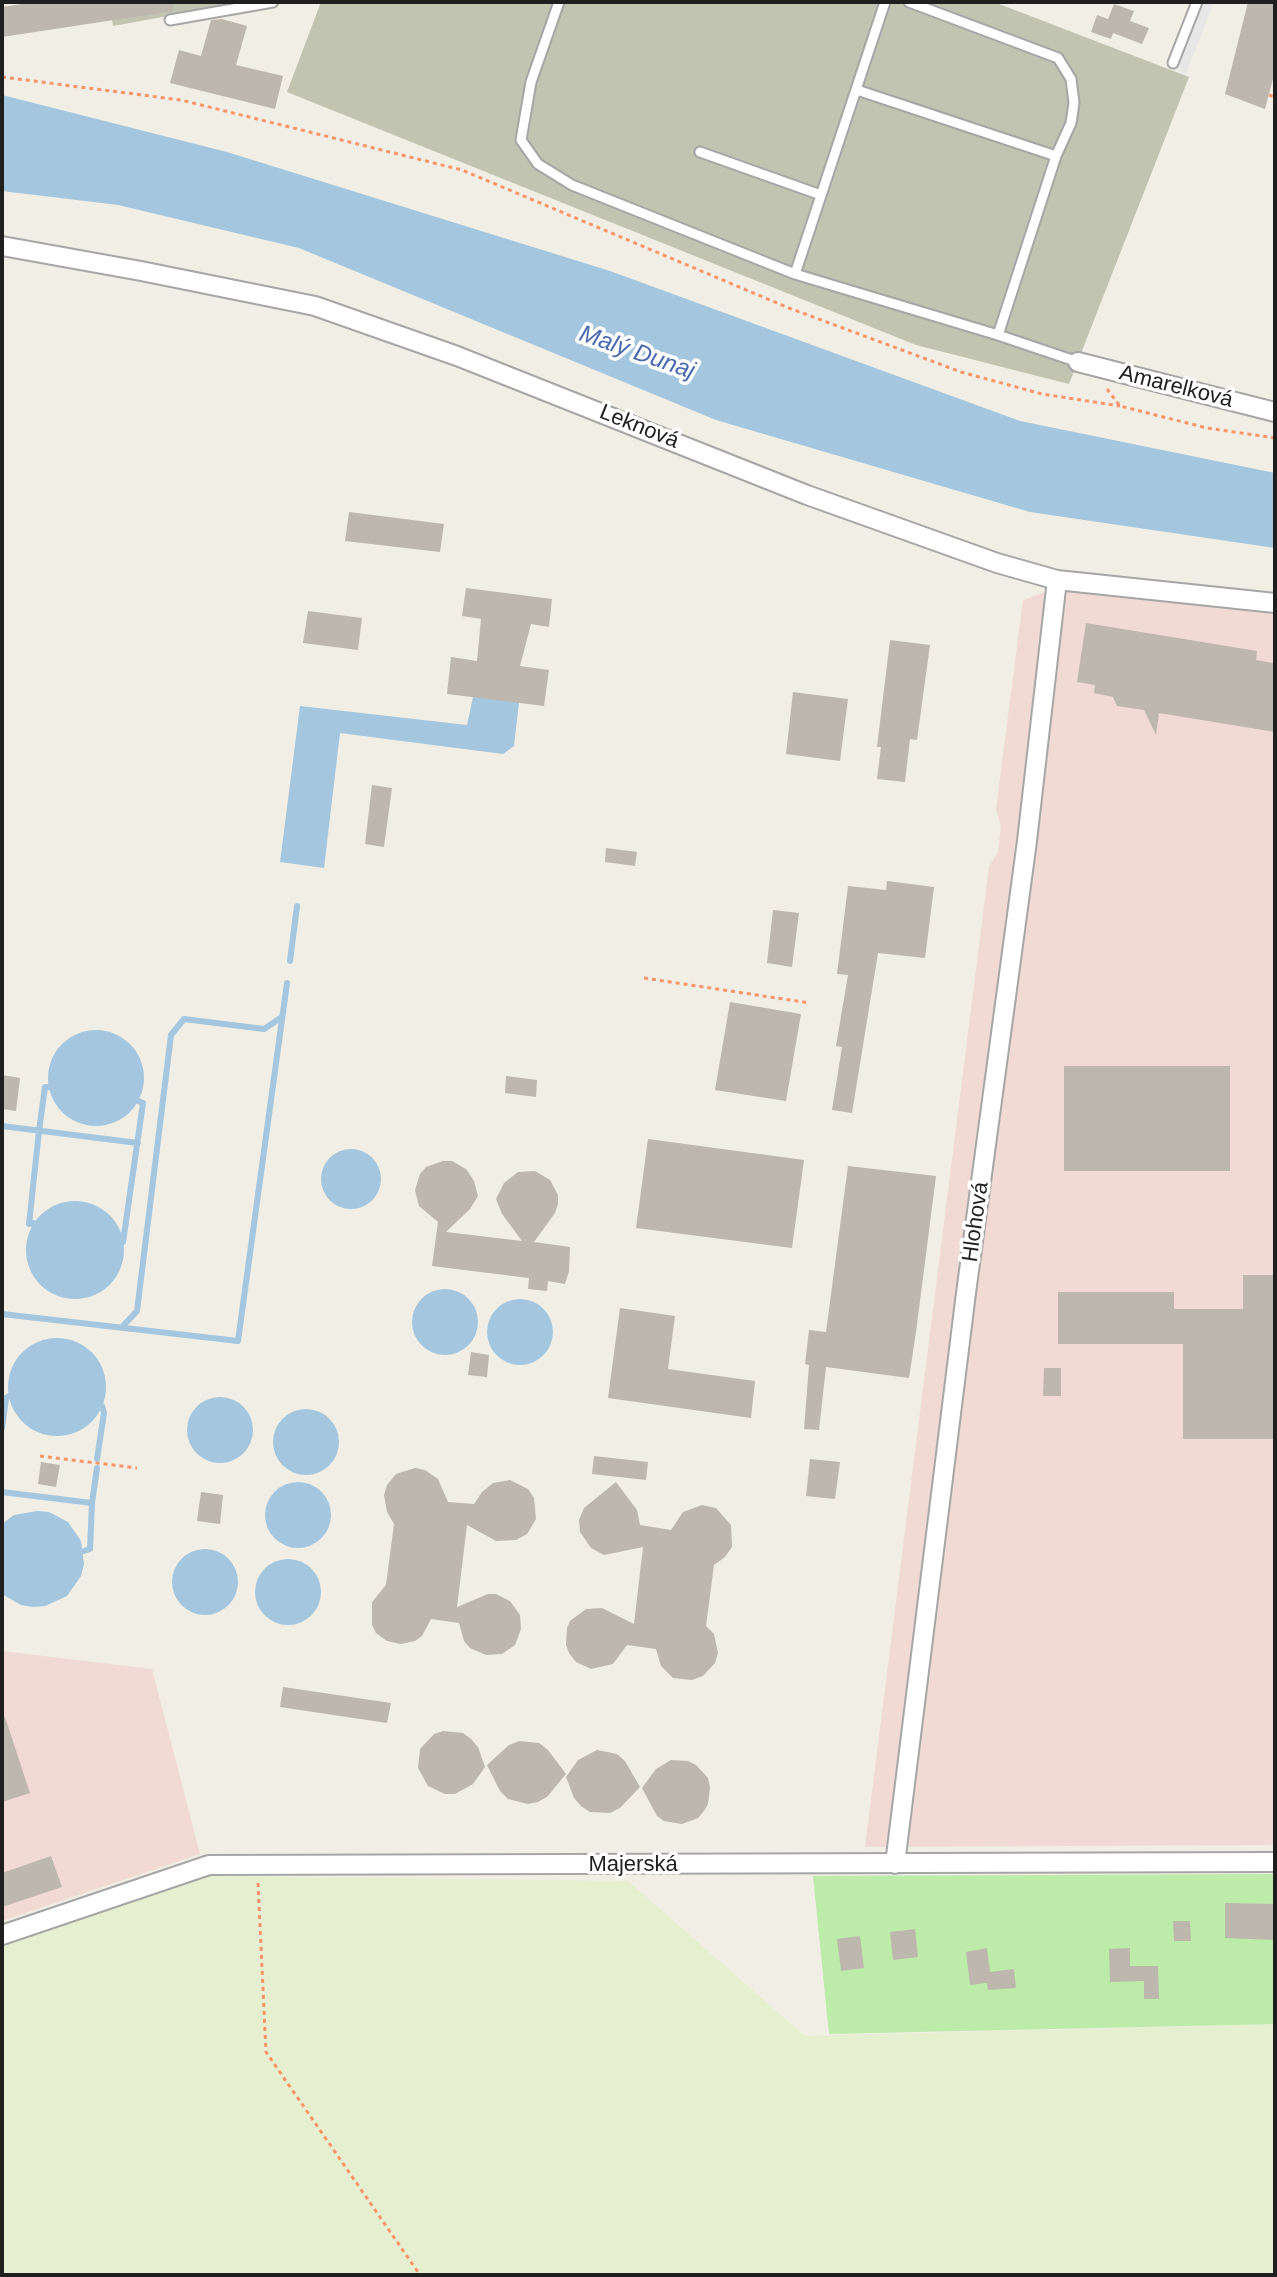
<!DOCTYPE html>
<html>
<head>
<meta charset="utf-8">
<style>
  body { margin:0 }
  #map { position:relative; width:1277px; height:2277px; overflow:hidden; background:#f0eee5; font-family:Helvetica,sans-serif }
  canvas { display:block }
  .frame { position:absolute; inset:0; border:4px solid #1f1f1f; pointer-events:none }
</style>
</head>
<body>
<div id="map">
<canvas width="1277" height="2277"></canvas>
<div class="frame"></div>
</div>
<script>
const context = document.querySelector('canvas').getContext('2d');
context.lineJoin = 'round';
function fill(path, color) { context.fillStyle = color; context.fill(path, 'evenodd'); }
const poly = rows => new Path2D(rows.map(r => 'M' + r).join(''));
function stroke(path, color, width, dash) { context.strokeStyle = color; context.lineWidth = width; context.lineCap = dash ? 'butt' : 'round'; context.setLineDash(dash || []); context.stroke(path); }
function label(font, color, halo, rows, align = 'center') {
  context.font = font + ' Helvetica,sans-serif'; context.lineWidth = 7; context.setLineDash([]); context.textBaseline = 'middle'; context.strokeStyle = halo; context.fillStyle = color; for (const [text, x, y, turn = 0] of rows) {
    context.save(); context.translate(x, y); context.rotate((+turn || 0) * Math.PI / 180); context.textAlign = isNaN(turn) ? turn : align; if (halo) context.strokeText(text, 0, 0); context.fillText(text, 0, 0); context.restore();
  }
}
const commercial = poly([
  [1053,589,1275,611,1275,1845,865,1847,989,867,998,852,1001,827,996,809,1023,600],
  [2,1651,152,1669,200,1854,2,1921]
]);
const construction = poly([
  [109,2,245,2,113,26],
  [321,2,994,2,1189,77,1069,384,916,345,287,92]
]);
const farmland = poly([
  [206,1876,628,1881,805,2036,1275,2024,1275,2275,2,2275,2,1946]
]);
const grass = poly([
  [1275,1874,1275,2024,829,2034,813,1876]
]);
const parking = poly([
  [1199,2,1214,2,1186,74,1172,68]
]);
const water = poly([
  [2,95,227,152,610,271,1020,421,1275,473,1275,548,1030,512,716,420,299,248,118,205,2,191],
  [473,697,519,702,514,746,503,754,340,733,324,868,280,862,300,706,467,725],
  '48 1078a48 48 0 1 1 96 0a48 48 0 1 1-96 0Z',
  '321 1179a30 30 0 1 1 60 0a30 30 0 1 1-60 0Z',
  '26 1250a49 49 0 1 1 98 0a49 49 0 1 1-98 0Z',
  '412 1322a33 33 0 1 1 66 0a33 33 0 1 1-66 0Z',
  '487 1332a33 33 0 1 1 66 0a33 33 0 1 1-66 0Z',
  '8 1387a49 49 0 1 1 98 0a49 49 0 1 1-98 0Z',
  '187 1430a33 33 0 1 1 66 0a33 33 0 1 1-66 0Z',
  '273 1442a33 33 0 1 1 66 0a33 33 0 1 1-66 0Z',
  '265 1515a33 33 0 1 1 66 0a33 33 0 1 1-66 0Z',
  [37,1511,49,1512,68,1522,81,1541,84,1564,81,1576,67,1596,45,1606,33,1607,21,1605,2,1594,2,1524,14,1515],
  '172 1582a33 33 0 1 1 66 0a33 33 0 1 1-66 0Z',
  '255 1592a33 33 0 1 1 66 0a33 33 0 1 1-66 0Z'
]);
const stream = poly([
  [290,961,297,906],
  [2,1126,138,1143],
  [33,1223,29,1224,39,1131,45,1087,49,1087],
  [123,1242,143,1103,138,1101],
  [2,1314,238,1341,287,983],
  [122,1327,137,1311,171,1035,184,1019,264,1029,282,1017],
  [2,1428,6,1398,9,1396],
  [97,1459,104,1413,102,1406],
  [2,1492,92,1503],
  [84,1551,90,1549,92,1503,97,1468]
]);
const building = poly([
  [34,2,173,2,173,11,2,37,2,7],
  [1248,2,1275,2,1275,71,1265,109,1225,94],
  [1114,4,1134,11,1130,21,1149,28,1142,44,1113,33,1111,39,1091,32,1097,15,1108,19],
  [222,19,247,26,236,65,283,76,275,109,170,83,179,50,201,56,211,20],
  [349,512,444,524,440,552,345,541],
  [466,588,552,599,549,627,531,624,520,666,549,670,544,706,447,694,451,657,477,661,481,619,462,616],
  [308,611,362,618,358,650,303,643],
  [1086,623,1257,651,1256,660,1273,663,1275,732,1159,713,1156,735,1144,710,1117,706,1113,697,1094,693,1095,685,1077,682],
  [890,640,930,645,917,740,910,739,905,782,877,779,881,747,877,747],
  [793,692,848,699,840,761,786,754],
  [372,785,392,788,384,847,365,844],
  [606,848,637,852,635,866,605,862],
  [887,881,934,887,925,958,878,953,852,1113,832,1110,842,1047,836,1046,848,975,837,974,848,886,886,890],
  [773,910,799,913,792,967,767,963],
  [730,1002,801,1014,786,1101,715,1090],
  [1064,1066,1230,1066,1230,1171,1064,1171],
  [2,1075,20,1078,16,1111,2,1109],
  [506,1076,537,1080,536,1097,505,1093],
  [648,1139,804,1160,792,1248,636,1228],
  [443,1161,452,1161,466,1169,474,1181,478,1196,470,1209,446,1232,522,1241,502,1214,496,1199,504,1183,518,1172,535,1171,550,1180,558,1195,558,1204,555,1213,534,1242,570,1247,569,1271,565,1284,548,1281,547,1291,528,1289,529,1278,432,1266,438,1222,419,1206,415,1190,420,1174,426,1167],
  [848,1166,936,1176,916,1332,909,1378,826,1367,819,1430,804,1429,809,1365,805,1364,809,1330,826,1332],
  [1243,1275,1275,1275,1273,1439,1183,1439,1183,1344,1058,1344,1058,1292,1174,1292,1174,1309,1243,1309],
  [620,1308,675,1316,668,1369,755,1381,751,1418,608,1398],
  [471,1352,489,1355,487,1377,468,1375],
  [1044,1368,1061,1368,1061,1396,1043,1396],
  [594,1456,648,1462,646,1480,592,1474],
  [810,1459,840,1462,835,1499,806,1496],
  [41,1462,60,1465,56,1487,38,1484],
  [415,1468,425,1470,438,1479,448,1502,474,1504,482,1492,493,1483,510,1480,528,1489,534,1498,536,1519,527,1534,516,1540,496,1541,467,1525,457,1607,488,1594,496,1594,510,1601,520,1615,521,1629,515,1645,502,1654,486,1655,470,1648,464,1641,459,1623,431,1619,422,1636,415,1641,401,1644,387,1641,376,1633,372,1625,372,1602,386,1585,394,1524,387,1512,384,1495,387,1485,396,1474],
  [616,1482,637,1510,640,1525,671,1530,683,1512,702,1505,716,1508,731,1525,732,1547,725,1557,714,1565,706,1626,714,1634,718,1653,715,1663,703,1676,692,1680,673,1678,661,1666,656,1649,627,1645,613,1664,591,1669,576,1662,569,1653,566,1645,567,1628,570,1621,586,1609,602,1608,634,1624,643,1547,604,1555,591,1548,580,1532,579,1520,584,1508],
  [201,1492,223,1495,220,1524,197,1521],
  [283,1687,391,1703,387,1723,280,1707],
  [5,1717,30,1793,2,1802,2,1718],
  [443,1731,463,1733,471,1739,478,1747,485,1767,473,1784,455,1794,445,1794,428,1786,418,1768,420,1749,434,1734],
  [519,1741,539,1743,548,1750,566,1774,547,1797,538,1802,528,1804,508,1799,500,1791,487,1765,509,1745],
  [597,1750,617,1754,625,1761,640,1787,620,1808,610,1813,590,1812,581,1806,574,1798,566,1777,578,1760],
  [671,1760,688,1761,696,1765,708,1778,710,1787,708,1804,704,1811,698,1818,682,1824,664,1821,657,1816,642,1788,656,1769],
  [51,1856,62,1887,2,1907,2,1873],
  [1225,1903,1275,1904,1275,1940,1225,1938],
  [1173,1921,1190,1921,1191,1941,1174,1941],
  [915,1929,918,1957,893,1960,890,1932],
  [860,1936,864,1968,841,1971,837,1939],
  [987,1948,990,1972,1014,1969,1016,1988,988,1990,987,1983,970,1985,966,1952],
  [1130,1948,1130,1966,1158,1966,1159,1999,1144,1999,1144,1981,1110,1982,1109,1949]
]);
const path = poly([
  [2,77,181,100,462,170,789,308,961,372,1042,394,1120,406],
  [1269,95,1275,97],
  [1107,389,1120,406,1207,428,1275,438],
  [644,978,810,1003],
  [40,1456,137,1468],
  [258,1883,266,2052,420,2275]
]);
const service = poly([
  [559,2,531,82,521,140,538,164,572,185,795,274],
  [885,2,795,274,998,335,1078,362],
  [909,2,1058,58,1071,79,1074,103,1071,123,1056,156],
  [170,20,273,2],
  [1173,63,1197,2],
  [857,90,1056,156,998,335],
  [700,152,821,195]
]);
const minor = poly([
  [2,246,141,271,315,306,457,356,807,495,997,563,1057,580,1275,603],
  [1078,362,1275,412],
  [895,1864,966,1293,1027,841,1057,580],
  [2,1935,209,1865,1275,1862]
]);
const streetNames = [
  ["Amarelková",1176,387,14],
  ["Leknová",639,427,22],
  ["Hlohová",976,1222,-82],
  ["Majerská",633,1865]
];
const waterNames = [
  ["Malý Dunaj",637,353,19]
];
fill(commercial, '#f1dad4');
fill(construction, '#c0c4b0');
fill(farmland, '#e6efd0');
fill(grass, '#bdebaa');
fill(parking, '#e7e7e7');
fill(water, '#a4c6de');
stroke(stream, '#a4c6de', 6);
fill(building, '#bdb7ae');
stroke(service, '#a6a6a6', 13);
stroke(minor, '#a6a6a6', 22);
stroke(path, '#fc956a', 3, [4, 4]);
stroke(service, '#fff', 9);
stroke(minor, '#fff', 18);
label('22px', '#1f1f1f', '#fff', streetNames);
label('italic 24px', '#4969b0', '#fff', waterNames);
</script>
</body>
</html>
